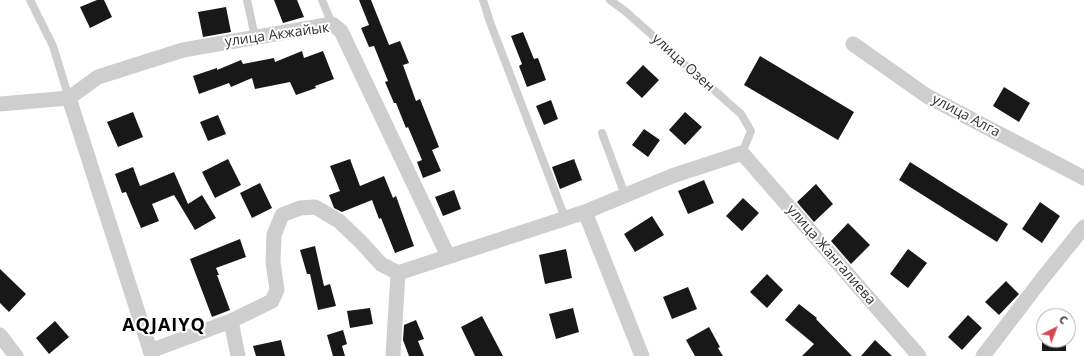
<!DOCTYPE html>
<html>
<head>
<meta charset="utf-8">
<style>
  body { margin:0 }
  #map { position:relative; width:1084px; height:356px; overflow:hidden; background:#fff; font-family:"Open Sans",sans-serif }
  canvas { display:block }
  .north { position:absolute; left:1036px; top:308px; width:40px; height:40px; box-sizing:border-box; background:#fff; border:1px solid #adadad; border-radius:50%; rotate:42deg; font-size:11px; font-weight:700; line-height:16px; text-align:center; color:#313131 }
  .north::after { content:''; display:block; margin:auto; width:14px; height:18px; background:#d44652; clip-path:polygon(50% 0,100% 100%,50% 72%,0 100%) }
</style>
</head>
<body>
<div id="map">
<canvas width="1084" height="356"></canvas>
<div class="north">С</div>
</div>
<script>
const context = document.querySelector('canvas').getContext('2d');
context.lineJoin = 'round';
function fill(path, color) { context.fillStyle = color; context.fill(path, 'evenodd'); }
const poly = rows => new Path2D(rows.map(r => 'M' + r).join(''));
function stroke(path, color, width, dash) { context.strokeStyle = color; context.lineWidth = width; context.lineCap = dash ? 'butt' : 'round'; context.setLineDash(dash || []); context.stroke(path); }
function label(font, color, halo, rows, align = 'center') {
  context.font = font + ' "Open Sans",sans-serif'; context.lineWidth = 4; context.setLineDash([]); context.textBaseline = 'middle'; context.strokeStyle = halo; context.fillStyle = color; for (const [text, x, y, turn = 0] of rows) {
    context.save(); context.translate(x, y); context.rotate((+turn || 0) * Math.PI / 180); context.textAlign = isNaN(turn) ? turn : align; if (halo) context.strokeText(text, 0, 0); context.fillText(text, 0, 0); context.restore();
  }
}
const building = poly([
  [97,0,104,0,112,17,90,28,80,7],
  [274,0,297,0,304,17,283,23],
  [359,0,371,0,389,45,400,41,409,63,403,65,416,101,420,99,439,147,432,150,441,171,423,178,417,162,422,160,408,127,406,128,396,103,394,103,385,82,388,81,374,46,369,47,361,28,369,25],
  [226,7,231,32,203,37,198,12],
  [523,32,534,59,538,58,546,80,527,87,519,66,522,64,511,36],
  [302,51,304,58,323,51,334,79,315,86,316,88,296,95,290,82,255,89,252,78,231,87,229,83,199,94,193,76,217,68,217,70,241,60,243,64,274,58,275,62],
  [760,56,854,112,838,140,744,85],
  [643,65,659,80,642,98,626,83],
  [1004,87,1030,103,1019,122,993,106],
  [551,100,558,119,544,125,536,106],
  [133,112,143,137,118,147,107,122],
  [685,112,702,127,685,145,669,130],
  [218,115,226,134,208,141,200,122],
  [644,129,660,140,648,157,632,145],
  [228,159,241,185,215,198,202,172],
  [350,159,360,186,384,176,393,198,396,196,414,246,395,253,381,218,379,219,372,200,342,212,334,208,329,195,340,191,330,166],
  [574,159,582,180,560,189,552,167],
  [910,162,1008,224,997,242,899,180],
  [133,167,140,186,174,172,188,204,202,195,216,218,195,230,174,195,152,204,159,221,141,228,126,192,122,193,115,174],
  [704,180,714,203,688,214,678,191],
  [260,183,272,208,252,218,240,193],
  [816,184,833,204,814,222,797,202],
  [454,190,461,209,443,216,435,197],
  [743,198,759,213,742,231,726,216],
  [1040,202,1060,216,1042,243,1022,229],
  [652,216,664,235,635,252,624,234],
  [848,223,870,245,851,264,831,241],
  [240,239,246,257,216,268,219,275,217,275,230,310,212,317,190,259],
  [315,246,324,286,330,284,336,306,318,310,310,274,307,274,300,250],
  [566,249,572,278,545,284,539,255],
  [908,249,927,263,908,288,890,274],
  [0,269,26,294,9,312,0,303],
  [767,274,783,290,767,308,750,292],
  [1006,281,1019,294,999,315,985,302],
  [688,287,697,309,672,319,663,297],
  [799,304,817,318,816,319,852,356,802,356,814,344,785,320],
  [370,308,373,324,350,328,347,311],
  [573,308,579,332,556,339,549,314],
  [968,315,982,328,962,350,948,337],
  [482,316,503,356,475,356,461,327],
  [416,320,424,339,418,341,424,356,409,356,403,340,404,325],
  [55,321,69,337,49,354,36,338],
  [709,327,720,347,718,348,723,356,695,356,686,340],
  [343,330,347,344,342,346,345,356,333,356,327,335],
  [281,340,285,356,256,356,253,346],
  [875,340,892,356,861,356],
  [1042,340,1066,340,1066,351,1042,351]
]);
const lane = poly([
  [30,0,53,46,69,98],
  [247,0,255,37],
  [322,0,332,24],
  [483,0,490,22,565,218],
  [610,0,625,11,741,114,751,131,742,153],
  [602,133,625,195]
]);
const street = poly([
  [853,44,927,96,1084,178],
  [69,98,98,77,183,50,332,24,341,31,448,256],
  [0,104,69,98,152,356],
  [585,212,642,356],
  [231,321,272,301,277,290,273,262,274,235,282,215,300,208,315,207,339,221,361,242,381,264,398,273,585,212,672,176,742,153,919,356],
  [0,335,16,356],
  [150,351,231,321,238,356],
  [393,356,398,273],
  [983,356,1042,279,1084,227]
]);
const streetNames = [
  ["улица Акжайык",277,35,-8],
  ["улица Озен",683,63,42],
  ["улица Алга",966,116,28],
  ["улица Жангалиева",831,255,49]
];
const districtNames = [
  ["AQJAIYQ",164,326]
];
fill(building, '#181818');
stroke(lane, '#cecece', 8);
stroke(street, '#cecece', 15);
label('14px', '#313131', '#fff', streetNames);
context.letterSpacing = '1px';
label('bold 18px', '#000', '#fff', districtNames);
context.letterSpacing = '0px';
</script>
</body>
</html>
